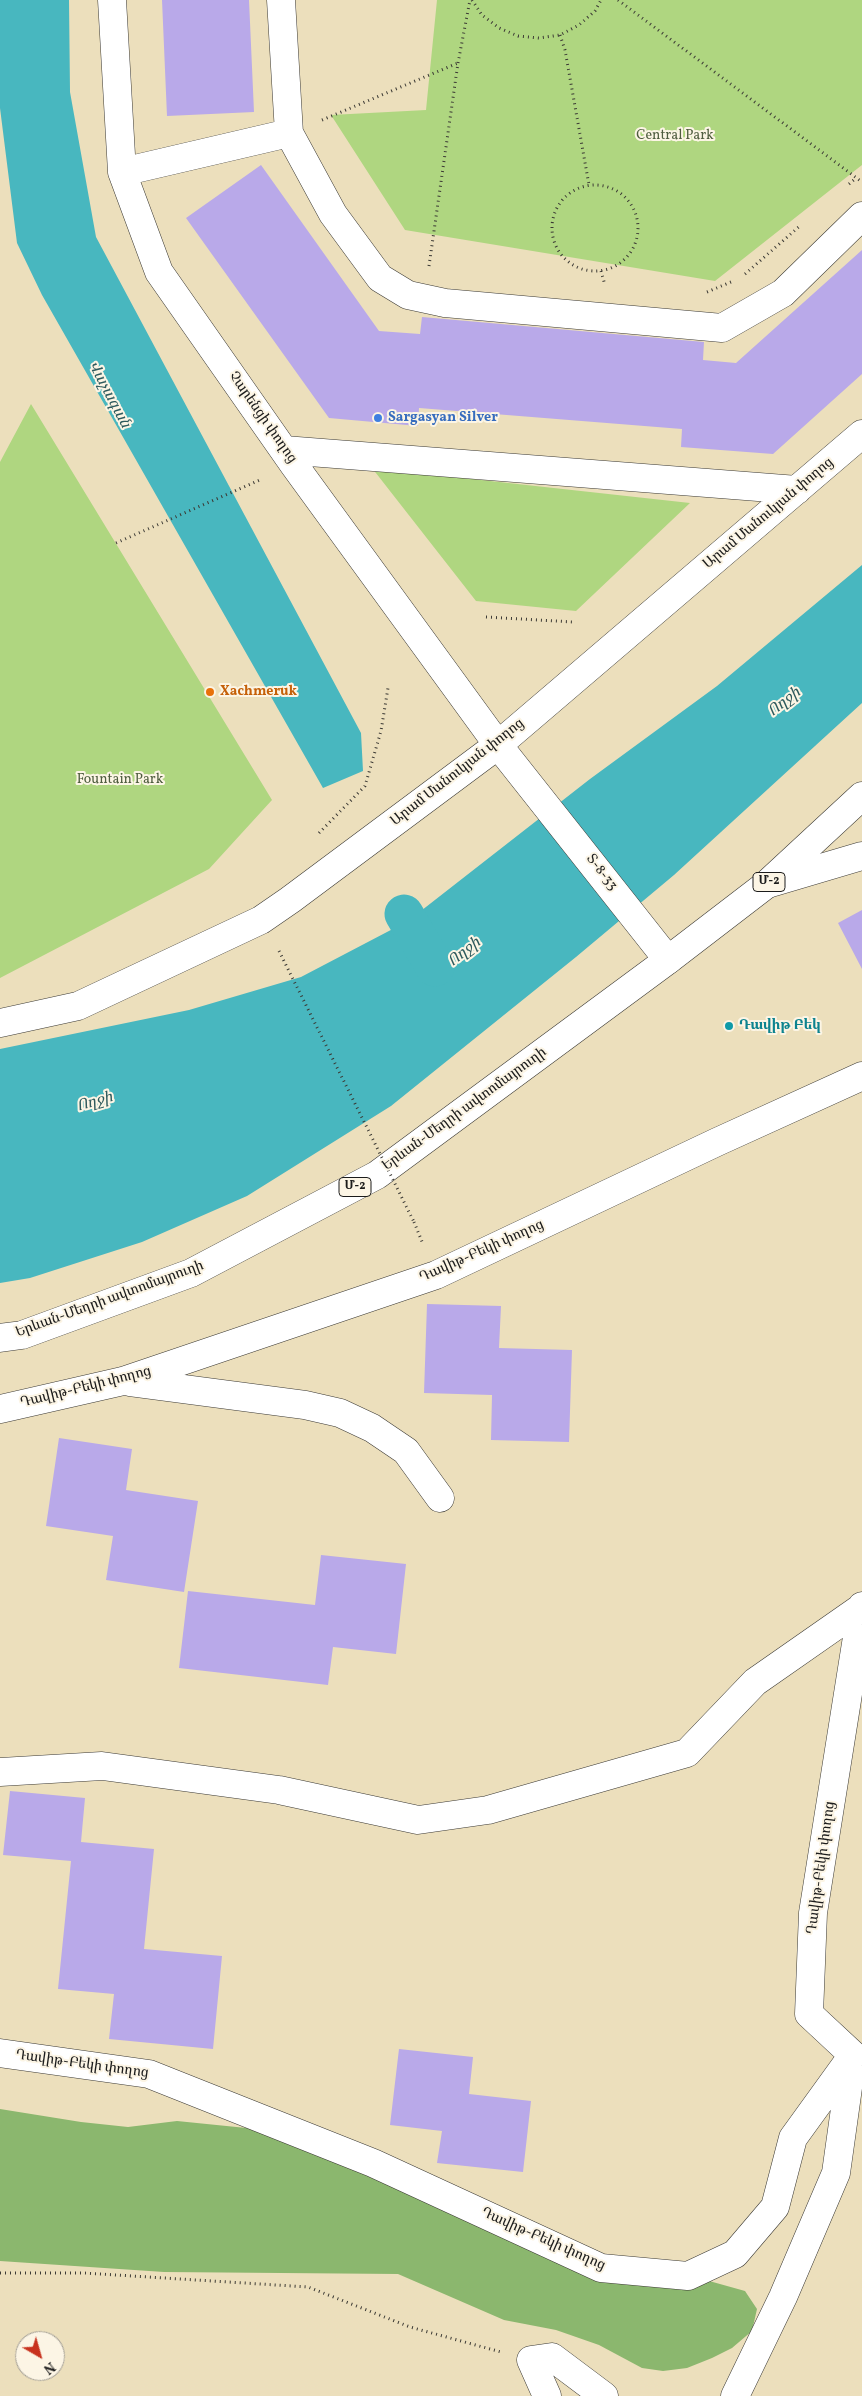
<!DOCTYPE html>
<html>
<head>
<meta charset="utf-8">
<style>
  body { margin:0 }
  #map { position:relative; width:862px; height:2396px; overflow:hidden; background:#ecdfbc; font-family:Vollkorn,serif }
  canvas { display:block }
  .north { position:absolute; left:15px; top:2331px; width:50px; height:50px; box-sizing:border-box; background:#fcf5e5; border:1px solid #a29e95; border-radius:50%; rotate:142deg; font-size:14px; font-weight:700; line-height:20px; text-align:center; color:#1c1c1c }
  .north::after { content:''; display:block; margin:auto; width:18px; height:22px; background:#c8321e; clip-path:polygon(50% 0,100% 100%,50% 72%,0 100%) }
</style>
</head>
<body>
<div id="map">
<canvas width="862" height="2396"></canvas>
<div class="north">N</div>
</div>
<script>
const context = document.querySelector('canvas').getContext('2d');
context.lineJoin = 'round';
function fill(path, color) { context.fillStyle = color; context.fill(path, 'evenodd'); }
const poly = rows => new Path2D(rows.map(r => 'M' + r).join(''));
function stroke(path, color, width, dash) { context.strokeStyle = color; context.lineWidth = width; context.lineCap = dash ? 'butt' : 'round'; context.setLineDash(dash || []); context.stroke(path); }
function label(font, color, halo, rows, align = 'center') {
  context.font = font + ' Vollkorn,"Noto Serif Armenian",serif'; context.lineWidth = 4; context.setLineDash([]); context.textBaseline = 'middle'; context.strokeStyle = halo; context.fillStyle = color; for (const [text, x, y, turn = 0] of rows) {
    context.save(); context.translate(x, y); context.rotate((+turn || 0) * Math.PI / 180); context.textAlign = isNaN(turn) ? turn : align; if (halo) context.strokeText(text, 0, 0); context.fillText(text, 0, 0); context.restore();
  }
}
const green = poly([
  [437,0,862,0,862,165,715,281,405,230,331,115,426,110],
  [31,404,272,800,209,869,0,978,0,462],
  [372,468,690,503,576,611,476,601]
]);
const forest = poly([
  [0,2109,81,2122,128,2127,177,2121,276,2131,601,2268,702,2279,745,2291,757,2309,752,2331,732,2348,712,2358,687,2368,663,2371,642,2368,599,2345,556,2330,504,2320,398,2274,164,2272,0,2261]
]);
const water = poly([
  [0,0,69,0,70,92,96,237,361,733,363,771,323,788,42,295,17,243,0,108],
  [862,565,862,703,674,875,576,957,391,1106,247,1196,142,1242,30,1278,0,1283,0,1049,189,1010,301,977,408,921,590,779,717,686]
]);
const canal = poly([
  [404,914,435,967]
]);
const building = poly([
  [162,0,249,0,254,112,167,116],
  [261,165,379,331,420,334,422,317,704,342,703,360,736,363,862,250,862,374,773,454,681,447,682,429,419,408,418,426,329,418,186,218],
  [862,910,862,969,838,923],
  [427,1304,501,1306,499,1348,572,1350,569,1442,491,1440,492,1395,424,1393],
  [59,1438,132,1449,126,1490,198,1501,184,1592,106,1580,113,1536,46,1526],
  [321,1555,406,1564,396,1654,333,1647,328,1685,179,1668,188,1591,315,1605],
  [10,1791,85,1798,81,1842,154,1849,144,1949,222,1956,213,2049,109,2039,114,1994,58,1989,71,1861,3,1855],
  [399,2049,473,2057,469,2094,531,2101,523,2172,437,2163,442,2131,390,2125]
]);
const path = poly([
  [472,0,482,15,499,28,518,36,539,38,560,35,579,25,595,11,601,0],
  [618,0,862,182],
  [560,35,565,50,589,185],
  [322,120,458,63],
  [849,184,856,178],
  '552 228a43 43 0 1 1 86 0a43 43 0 1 1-86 0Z',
  [429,266,458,63,470,0],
  [601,271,605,285],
  [745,274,801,225],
  [707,292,731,282],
  [116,543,262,479],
  [486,617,573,622],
  [319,833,365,786,381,731,388,688],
  [414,1222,423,1244],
  [0,2273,84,2273,308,2287,410,2327,501,2352]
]);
const minor = poly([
  [112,0,122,172,159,272,294,465,498,745,668,960],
  [281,0,289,133],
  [122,172,289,133,333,214,380,278,408,295,445,303,722,328,783,293,862,216],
  [284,450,797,490],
  [767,884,862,856],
  [0,1023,78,1006,261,920,290,900,498,745,862,434],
  [130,1382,305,1405,340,1413,372,1428,406,1451,440,1498],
  [0,1409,123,1381,436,1275,717,1142,862,1076],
  [0,1772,102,1766,279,1790,418,1820,488,1810,687,1753,755,1682,861,1608],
  [0,2053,149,2074,373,2163,601,2268,688,2276,735,2254,775,2207,793,2138,853,2055],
  [853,2055,809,2014,813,1913,862,1606],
  [547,2396,531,2360,552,2357,604,2396],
  [735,2396,783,2297,836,2173,852,2059]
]);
const highway = poly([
  [0,1338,22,1335,191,1273,377,1175,668,960,767,884,862,796]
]);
const pathBridge = poly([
  [279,951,414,1222]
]);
const markers = [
  [378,418,5,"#3f7fe0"],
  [210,692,5,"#e8710a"],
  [729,1026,5,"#0f9aa8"]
];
const shields = [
  [769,882,32],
  [355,1187,32]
];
const shieldNames = [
  ["Մ-2",769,882],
  ["Մ-2",355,1187]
];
const parkNames = [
  ["Central Park",675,136],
  ["Fountain Park",120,780]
];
const streetNames = [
  ["Չարենցի փողոց",262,418,55],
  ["Արամ Մանուկյան փողոց",769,514,-40],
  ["Արամ Մանուկյան փողոց",458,773,-38],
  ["Տ-8-33",601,873,52],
  ["Երևան-Մեղրի ավտոմայրուղի",465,1110,-36],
  ["Դավիթ-Բեկի փողոց",482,1252,-24],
  ["Երևան-Մեղրի ավտոմայրուղի",110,1300,-20],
  ["Դավիթ-Բեկի փողոց",86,1388,-14],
  ["Դավիթ-Բեկի փողոց",822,1868,-82],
  ["Դավիթ-Բեկի փողոց",82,2065,8],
  ["Դավիթ-Բեկի փողոց",543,2240,24]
];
const shopNames = [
  ["Sargasyan Silver",388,418]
];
const foodNames = [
  ["Xachmeruk",220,692]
];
const cultureNames = [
  ["Դավիթ Բեկ",739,1026]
];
const waterNames = [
  ["Վաչագան",108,395,62],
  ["Ողջի",785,703,-38],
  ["Ողջի",465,953,-38],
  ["Ողջի",95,1103,-16]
];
fill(green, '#afd680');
fill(forest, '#8bb76e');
fill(water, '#48b7bf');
stroke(canal, '#48b7bf', 39);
fill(building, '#b9a9e9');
stroke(minor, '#3b3934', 29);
stroke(highway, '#3b3934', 29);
stroke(path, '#3b3934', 3, [1, 4]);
stroke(minor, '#fff', 28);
stroke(highway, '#fff', 28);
stroke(pathBridge, '#3b3934', 3, [1, 4]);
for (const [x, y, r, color] of markers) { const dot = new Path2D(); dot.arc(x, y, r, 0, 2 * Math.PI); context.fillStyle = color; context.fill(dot); stroke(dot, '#fcf5e5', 2); }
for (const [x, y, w] of shields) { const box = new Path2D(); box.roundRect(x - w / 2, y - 9.5, w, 19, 4); context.fillStyle = '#fcf5e5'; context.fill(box); stroke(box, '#1c1c1c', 1); }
label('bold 12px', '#1c1c1c', null, shieldNames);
label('14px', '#4f5d3f', '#fcf5e5', parkNames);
label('14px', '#1c1c1c', '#fcf5e5', streetNames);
label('bold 14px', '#366cbe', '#fcf5e5', shopNames, 'left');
label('bold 14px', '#c56008', '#fcf5e5', foodNames, 'left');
label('bold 14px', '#0d838f', '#fcf5e5', cultureNames, 'left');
label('italic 15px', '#2e5a5d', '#fcf5e5', waterNames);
</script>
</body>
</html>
